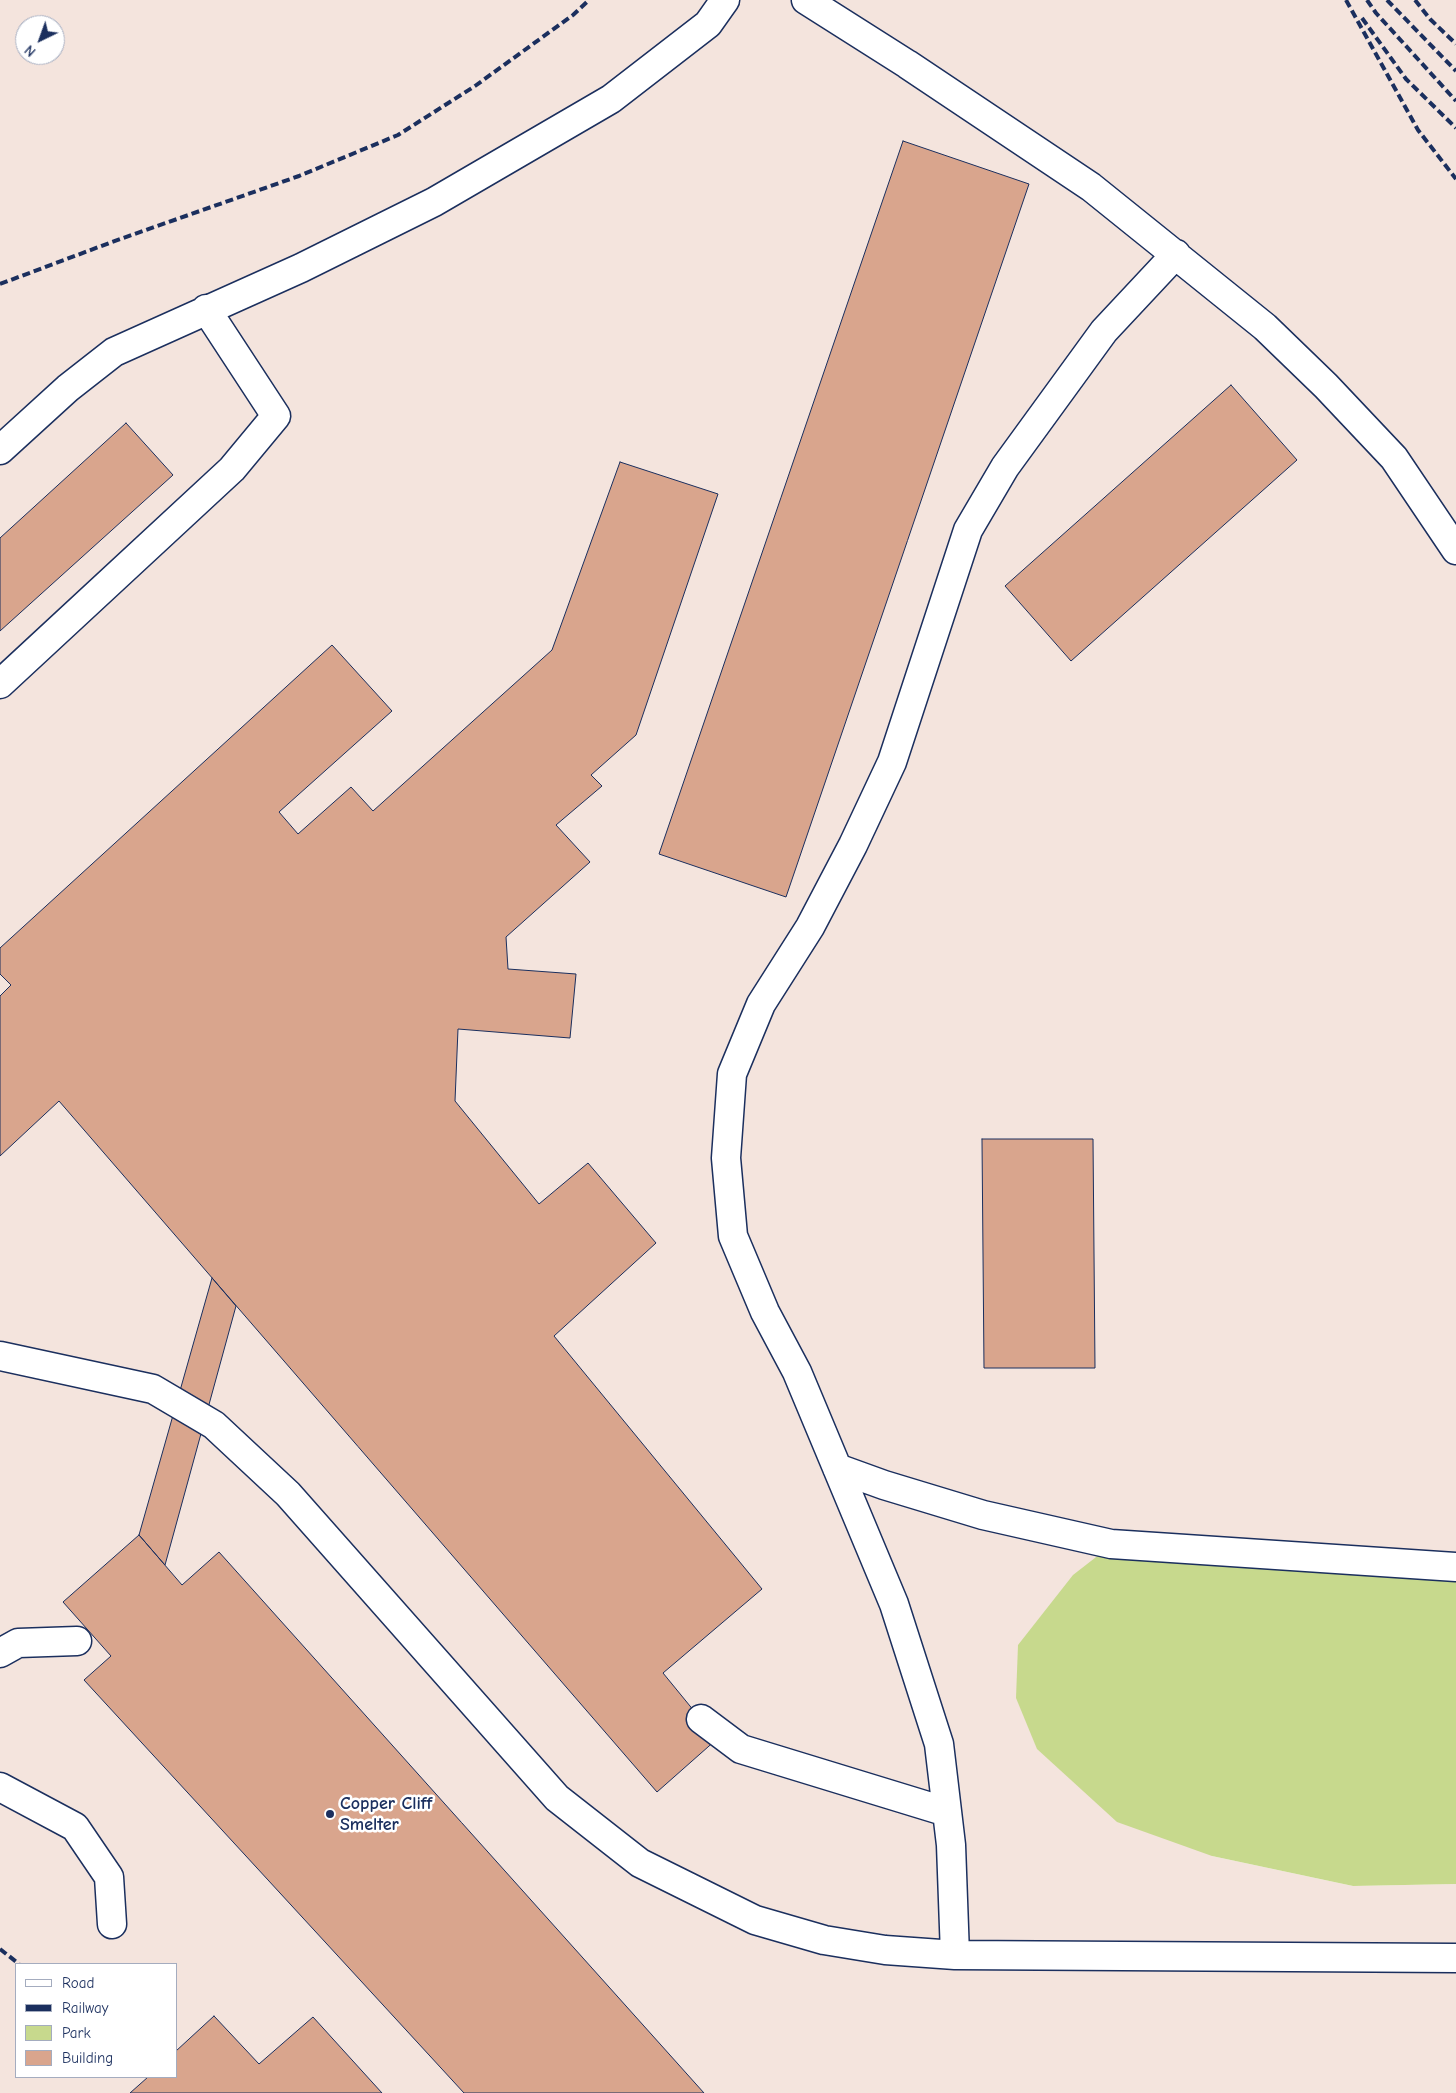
<!DOCTYPE html>
<html>
<head>
<meta charset="utf-8">
<style>
  body { margin:0 }
  #map { position:relative; width:1456px; height:2093px; overflow:hidden; background:#fff; font-family:"Comic Neue",sans-serif }
  canvas { display:block }
  .legend { position:absolute; left:15px; top:1963px; width:162px; height:115px; box-sizing:border-box; background:#fff; border:1px solid #a4acbf; margin:0; padding:6px 9px; list-style:none; font-size:15px; color:#1b2f5e }
  .legend li { display:flex; align-items:center; gap:10px; height:25px }
  .legend b { width:25px; border:1px solid #a4acbf }
  .north { position:absolute; left:15px; top:15px; width:50px; height:50px; box-sizing:border-box; background:#fff; border:1px solid #a4acbf; border-radius:50%; rotate:222deg; font-size:14px; font-weight:700; line-height:20px; text-align:center; color:#1b2f5e }
  .north::after { content:''; display:block; margin:auto; width:18px; height:22px; background:#1b2f5e; clip-path:polygon(50% 0,100% 100%,50% 72%,0 100%) }
</style>
</head>
<body>
<div id="map">
<canvas width="1456" height="2093"></canvas>
<ul class="legend">
<li><b style="height:6px;background:#fff"></b>Road</li>
<li><b style="height:6px;background:#1b2f5e"></b>Railway</li>
<li><b style="height:14px;background:#c7d98d"></b>Park</li>
<li><b style="height:14px;background:#d9a58d"></b>Building</li>
</ul>
<div class="north">N</div>
</div>
<script>
const context = document.querySelector('canvas').getContext('2d');
context.lineJoin = 'round';
function fill(path, color) { context.fillStyle = color; context.fill(path, 'evenodd'); }
const poly = rows => new Path2D(rows.map(r => 'M' + r).join(''));
function stroke(path, color, width, dash) { context.strokeStyle = color; context.lineWidth = width; context.lineCap = dash ? 'butt' : 'round'; context.setLineDash(dash || []); context.stroke(path); }
function label(font, color, halo, rows, align = 'center') {
  context.font = font + ' "Comic Neue",sans-serif'; context.lineWidth = 5; context.setLineDash([]); context.textBaseline = 'middle'; context.strokeStyle = halo; context.fillStyle = color; for (const [text, x, y, turn = 0] of rows) {
    context.save(); context.translate(x, y); context.rotate((+turn || 0) * Math.PI / 180); context.textAlign = isNaN(turn) ? turn : align; if (halo) context.strokeText(text, 0, 0); context.fillText(text, 0, 0); context.restore();
  }
}
const built = poly([
  [0,0,1456,0,1456,1571,1212,1856,1353,1886,1456,1884,1456,2093,0,2093],
  [25,25,55,25,55,55,25,55],
  [16,1964,176,1964,176,2077,16,2077]
]);
const green = poly([
  [1109,1547,1456,1571,1456,1884,1353,1886,1212,1856,1117,1822,1037,1749,1016,1698,1018,1645,1073,1575]
]);
const building = poly([
  [903,141,1029,184,786,897,659,854,903,141],
  [1231,385,1297,460,1071,661,1005,586,1231,385],
  [126,423,173,475,0,631,0,538,126,423],
  [620,462,718,494,636,735,591,775,602,786,556,825,590,862,506,937,508,969,576,974,570,1038,458,1029,455,1101,539,1204,588,1163,656,1243,554,1336,762,1589,663,1673,717,1739,657,1792,59,1101,0,1156,0,996,11,985,0,974,0,948,332,645,392,711,279,812,298,834,351,787,373,811,552,650,620,462],
  [982,1139,1093,1139,1095,1368,984,1368,982,1139],
  [212,1278,236,1306,165,1565,139,1535,212,1278],
  [139,1535,182,1585,219,1552,704,2093,464,2093,84,1680,111,1656,63,1602,139,1535],
  [214,2016,259,2064,313,2017,382,2093,130,2093,148,2077,176,2077,176,2051,214,2016]
]);
const minor = poly([
  [806,0,907,64,1091,187,1265,327,1326,386,1394,458,1456,550],
  [0,450,68,388,114,352,301,268,434,202,611,99,708,24,725,0],
  [0,684,232,469,276,416,206,309],
  [0,1356,153,1389,214,1425,288,1494,557,1798,640,1863,755,1920,824,1940,885,1950,955,1955,1456,1958],
  [837,1468,884,1485,983,1515,1111,1544,1456,1567],
  [0,1653,18,1643,77,1641],
  [701,1719,741,1749,947,1812],
  [0,1787,75,1827,109,1877,112,1924],
  [955,1955,951,1845,939,1744,894,1604,797,1372,765,1312,733,1236,726,1158,732,1074,761,1004,810,927,853,845,892,762,968,530,1005,467,1104,331,1176,254]
]);
const rail = poly([
  [1346,0,1418,130,1456,179],
  [1367,0,1376,13,1456,101],
  [1387,0,1456,71],
  [1415,0,1430,19,1456,44],
  [1362,18,1406,79,1456,128],
  [0,284,112,242,299,176,398,135,475,86,573,15,589,0],
  [0,1949,19,1964]
]);
const markers = [
  [330,1814,5,"#1b2f5e"]
];
const poiNames = [
  ["Copper Cliff",340,1804],
  ["Smelter",340,1825]
];
fill(built, '#f4e4dd');
fill(green, '#c7d98d');
fill(building, '#d9a58d');
stroke(building, '#1b2f5e', 1);
stroke(minor, '#1b2f5e', 31);
stroke(minor, '#fff', 28);
stroke(rail, '#1b2f5e', 4, [8, 4]);
for (const [x, y, r, color] of markers) { const dot = new Path2D(); dot.arc(x, y, r, 0, 2 * Math.PI); context.fillStyle = color; context.fill(dot); stroke(dot, '#fff', 2); }
label('bold 18px', '#1b2f5e', '#fff', poiNames, 'left');
</script>
</body>
</html>
